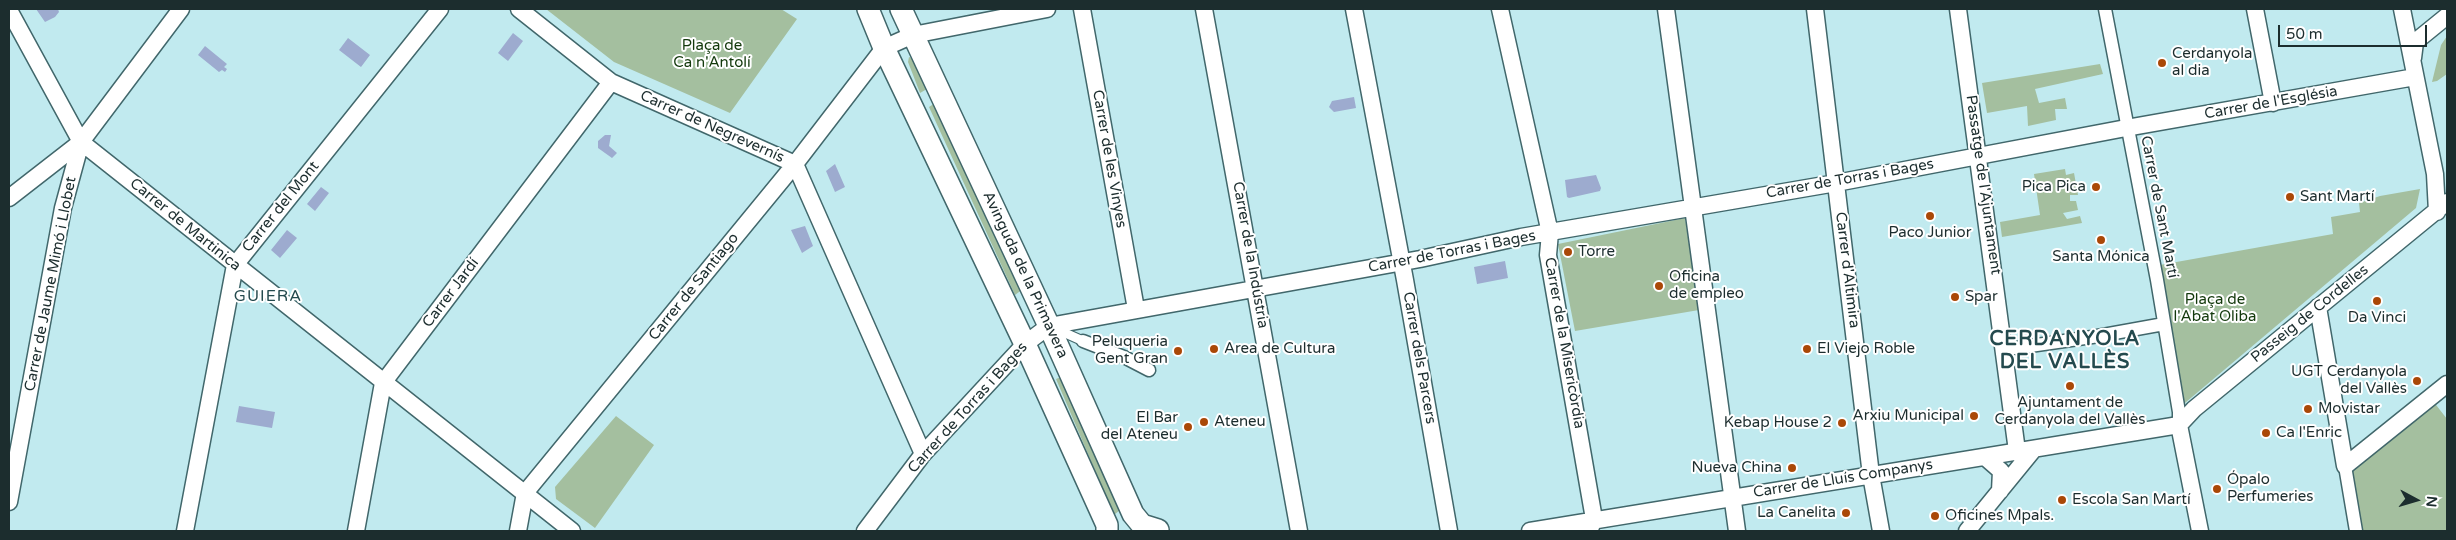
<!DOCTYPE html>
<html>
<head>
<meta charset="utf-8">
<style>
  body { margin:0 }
  #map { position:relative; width:2456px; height:540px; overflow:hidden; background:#c1eaef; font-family:"Varela Round",sans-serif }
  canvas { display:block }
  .frame { position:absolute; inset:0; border:10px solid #1c2d2e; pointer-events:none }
  .north { position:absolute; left:2391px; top:475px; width:50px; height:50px; -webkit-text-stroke:4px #fff; paint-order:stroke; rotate:96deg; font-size:14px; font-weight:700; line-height:20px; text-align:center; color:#1c2d2e }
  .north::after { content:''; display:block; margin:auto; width:18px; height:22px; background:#1c2d2e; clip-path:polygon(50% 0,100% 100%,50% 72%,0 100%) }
  .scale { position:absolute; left:2278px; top:25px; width:149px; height:22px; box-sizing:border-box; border:2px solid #1c2d2e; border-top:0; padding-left:6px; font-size:15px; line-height:18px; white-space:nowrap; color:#1c2d2e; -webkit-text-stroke:4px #fff; paint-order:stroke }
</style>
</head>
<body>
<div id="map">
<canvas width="2456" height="540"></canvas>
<div class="frame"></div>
<div class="north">N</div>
<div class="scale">50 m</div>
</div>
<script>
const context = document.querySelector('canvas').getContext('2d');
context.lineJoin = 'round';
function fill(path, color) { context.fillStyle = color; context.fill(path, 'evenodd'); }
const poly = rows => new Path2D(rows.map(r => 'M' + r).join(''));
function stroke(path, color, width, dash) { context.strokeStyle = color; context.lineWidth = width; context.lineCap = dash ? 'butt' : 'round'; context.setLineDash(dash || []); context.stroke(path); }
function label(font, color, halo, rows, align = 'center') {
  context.font = font + ' "Varela Round",sans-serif'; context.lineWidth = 4; context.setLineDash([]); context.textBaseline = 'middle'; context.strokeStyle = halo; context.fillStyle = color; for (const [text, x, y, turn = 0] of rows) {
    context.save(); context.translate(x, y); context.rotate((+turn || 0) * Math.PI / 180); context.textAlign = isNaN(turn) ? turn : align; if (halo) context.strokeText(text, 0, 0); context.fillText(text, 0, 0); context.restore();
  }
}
const green = poly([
  [546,9,781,9,797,19,730,113,614,62],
  [2447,36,2447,74,2437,81,2432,82,2441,45],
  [909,57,914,59,927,89,920,93,908,62],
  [2100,64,2103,74,2035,89,2039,103,2065,98,2067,109,2055,109,2056,120,2028,126,2027,106,1987,113,1982,83],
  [935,103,1023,289,1015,295,929,107],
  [2065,169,2066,175,2074,173,2078,195,2070,195,2070,201,2076,201,2078,210,2063,213,2067,219,2080,216,2082,223,2002,237,2000,222,2040,215,2034,174],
  [2420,189,2416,208,2179,408,2154,266,2333,234,2331,217,2360,212,2359,203,2380,196],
  [1685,218,1699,310,1575,331,1558,244],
  [1061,377,1120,510,1114,515,1056,379],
  [2433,401,2447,419,2447,531,2356,531,2346,470],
  [616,416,654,445,595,528,556,499,555,487]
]);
const water = poly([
  [36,9,58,9,59,12,55,17,45,22],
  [513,33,523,41,508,61,498,53],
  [348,38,370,55,361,67,339,50],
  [205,46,227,64,224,67,227,69,225,72,222,70,219,72,198,55],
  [1354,97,1356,108,1334,112,1329,107,1332,101],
  [605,135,611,135,609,146,617,153,612,158,598,148,598,141],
  [835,164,845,187,835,192,826,171],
  [1596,175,1601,188,1600,191,1569,198,1567,197,1565,180],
  [321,187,329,193,315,211,307,204],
  [805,226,813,246,802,253,791,230],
  [287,230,297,238,280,258,271,250],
  [1505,261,1508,278,1477,284,1474,267],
  [239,406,275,412,272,428,236,422]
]);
const service = poly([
  [1054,328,1083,341]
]);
const pedestrian = poly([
  [2105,9,2157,280,2179,412,2179,425],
  [1083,341,1124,357,1149,370],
  [2004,348,2016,348,2092,337,2164,324],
  [2345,466,2356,531]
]);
const minor = poly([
  [519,9,611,82,795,164,923,454],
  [1082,9,1136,309],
  [1204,9,1299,531],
  [1354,9,1405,280,1449,531],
  [1500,9,1550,233,1548,255,1594,519,1590,529],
  [1666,9,1737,531],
  [1815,9,1871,475,1881,531],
  [1958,9,2017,451],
  [2255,9,2273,103],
  [2402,9,2435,174,2437,212],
  [9,10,81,142,572,531],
  [2413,58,2415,42,2447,16],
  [9,198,81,142],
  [2318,307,2345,466,2447,384],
  [2179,425,2200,531],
  [1985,457,2001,471,2000,491],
  [9,502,63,208,81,142,181,9],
  [185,531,235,265,440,9],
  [356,531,383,383,611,82],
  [518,531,525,493,795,164,884,48,913,35,1047,9],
  [865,531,923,454,1025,344,1049,326,1420,259,1521,237,1836,183,2126,128,2415,77],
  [1530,531,2179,425,2194,409,2447,202],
  [1967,531,2034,449]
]);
const tertiary = poly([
  [868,9,884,48,1025,344,1107,525,1107,531],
  [901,9,1049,326,1133,514,1142,525,1158,530]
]);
const markers = [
  [2162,63,5,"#aa4807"],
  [2096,187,5,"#aa4807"],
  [2290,197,5,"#aa4807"],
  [1930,216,5,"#aa4807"],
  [2101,240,5,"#aa4807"],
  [1568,252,5,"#aa4807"],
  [1659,286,5,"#aa4807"],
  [1955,297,5,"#aa4807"],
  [2377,301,5,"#aa4807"],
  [1214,349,5,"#aa4807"],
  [1807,349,5,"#aa4807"],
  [1178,351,5,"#aa4807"],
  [2417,381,5,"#aa4807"],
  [2070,386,5,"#aa4807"],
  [2308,409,5,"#aa4807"],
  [1974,416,5,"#aa4807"],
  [1204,422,5,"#aa4807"],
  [1842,423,5,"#aa4807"],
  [1188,427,5,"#aa4807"],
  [2266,433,5,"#aa4807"],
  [1792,468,5,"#aa4807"],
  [2217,489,5,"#aa4807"],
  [2062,500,5,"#aa4807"],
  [1846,513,5,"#aa4807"],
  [1935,516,5,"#aa4807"]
];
const parkNames = [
  ["Plaça de",712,46],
  ["Ca n'Antolí",712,63],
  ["Plaça de",2215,300],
  ["l'Abat Oliba",2215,317]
];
const poiNames = [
  ["Cerdanyola",2172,54],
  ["al dia",2172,71],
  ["Pica Pica",2086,187,"right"],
  ["Sant Martí",2300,197],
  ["Paco Junior",1930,233,"center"],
  ["Torre",1578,252],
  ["Santa Mónica",2101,257,"center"],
  ["Oficina",1669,277],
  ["de empleo",1669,294],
  ["Spar",1965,297],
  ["Da Vinci",2377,318,"center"],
  ["Peluqueria",1168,342,"right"],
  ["Gent Gran",1168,359,"right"],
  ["Area de Cultura",1224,349],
  ["El Viejo Roble",1817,349],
  ["UGT Cerdanyola",2407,372,"right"],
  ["del Vallès",2407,389,"right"],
  ["Ajuntament de",2070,403,"center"],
  ["Cerdanyola del Vallès",2070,420,"center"],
  ["Movistar",2318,409],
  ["Arxiu Municipal",1964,416,"right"],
  ["El Bar",1178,418,"right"],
  ["del Ateneu",1178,435,"right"],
  ["Ateneu",1214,422],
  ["Kebap House 2",1832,423,"right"],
  ["Ca l'Enric",2276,433],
  ["Nueva China",1782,468,"right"],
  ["Ópalo",2227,480],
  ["Perfumeries",2227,497],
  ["Escola San Martí",2072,500],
  ["La Canelita",1836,513,"right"],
  ["Oficines Mpals.",1945,516]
];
const streetNames = [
  ["Carrer de l'Església",2271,103,-10],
  ["Carrer de Negrevernís",712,127,24],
  ["Carrer de les Vinyes",1109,159,80],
  ["Carrer de Torras i Bages",1850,179,-10],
  ["Passatge de l'Ajuntament",1983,185,82],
  ["Carrer del Mont",281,207,-51],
  ["Carrer de Sant Martí",2159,207,79],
  ["Carrer de Martinica",185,225,39],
  ["Carrer de Torras i Bages",1452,252,-11],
  ["Carrer de la Indústria",1250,255,80],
  ["Carrer d'Altimira",1847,270,83],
  ["Avinguda de la Primavera",1025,275,65],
  ["Carrer de Jaume Mimó i Llobet",51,284,-79],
  ["Carrer de Santiago",694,287,-51],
  ["Carrer Jardí",451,293,-53],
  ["Passeig de Cordelles",2310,314,-39],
  ["Carrer de la Misericòrdia",1564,343,80],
  ["Carrer dels Parcers",1419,358,80],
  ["Carrer de Torras i Bages",968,408,-48],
  ["Carrer de Lluís Companys",1843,479,-9]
];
const neighbourhoodNames = [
  ["GUIERA",268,297]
];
const districtNames = [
  ["CERDANYOLA",2065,340],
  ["DEL VALLÈS",2065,363]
];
fill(green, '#a4bf9f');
fill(water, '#9dabcf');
stroke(service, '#41676b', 11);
stroke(pedestrian, '#41676b', 15);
stroke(minor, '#41676b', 19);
stroke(tertiary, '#41676b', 24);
stroke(service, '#fff', 9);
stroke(pedestrian, '#fff', 12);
stroke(minor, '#fff', 16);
stroke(tertiary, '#fff', 21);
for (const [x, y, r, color] of markers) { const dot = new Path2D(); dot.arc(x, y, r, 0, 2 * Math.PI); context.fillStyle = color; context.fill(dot); stroke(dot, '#fff', 2); }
label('15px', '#13390c', '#fff', parkNames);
label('15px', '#1c2d2e', '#fff', poiNames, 'left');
label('15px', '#1c2d2e', '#fff', streetNames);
context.letterSpacing = '1px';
label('16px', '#244a4e', '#fff', neighbourhoodNames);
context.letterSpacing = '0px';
context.letterSpacing = '1px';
label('bold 20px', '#244a4e', '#fff', districtNames);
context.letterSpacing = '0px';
</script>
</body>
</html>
